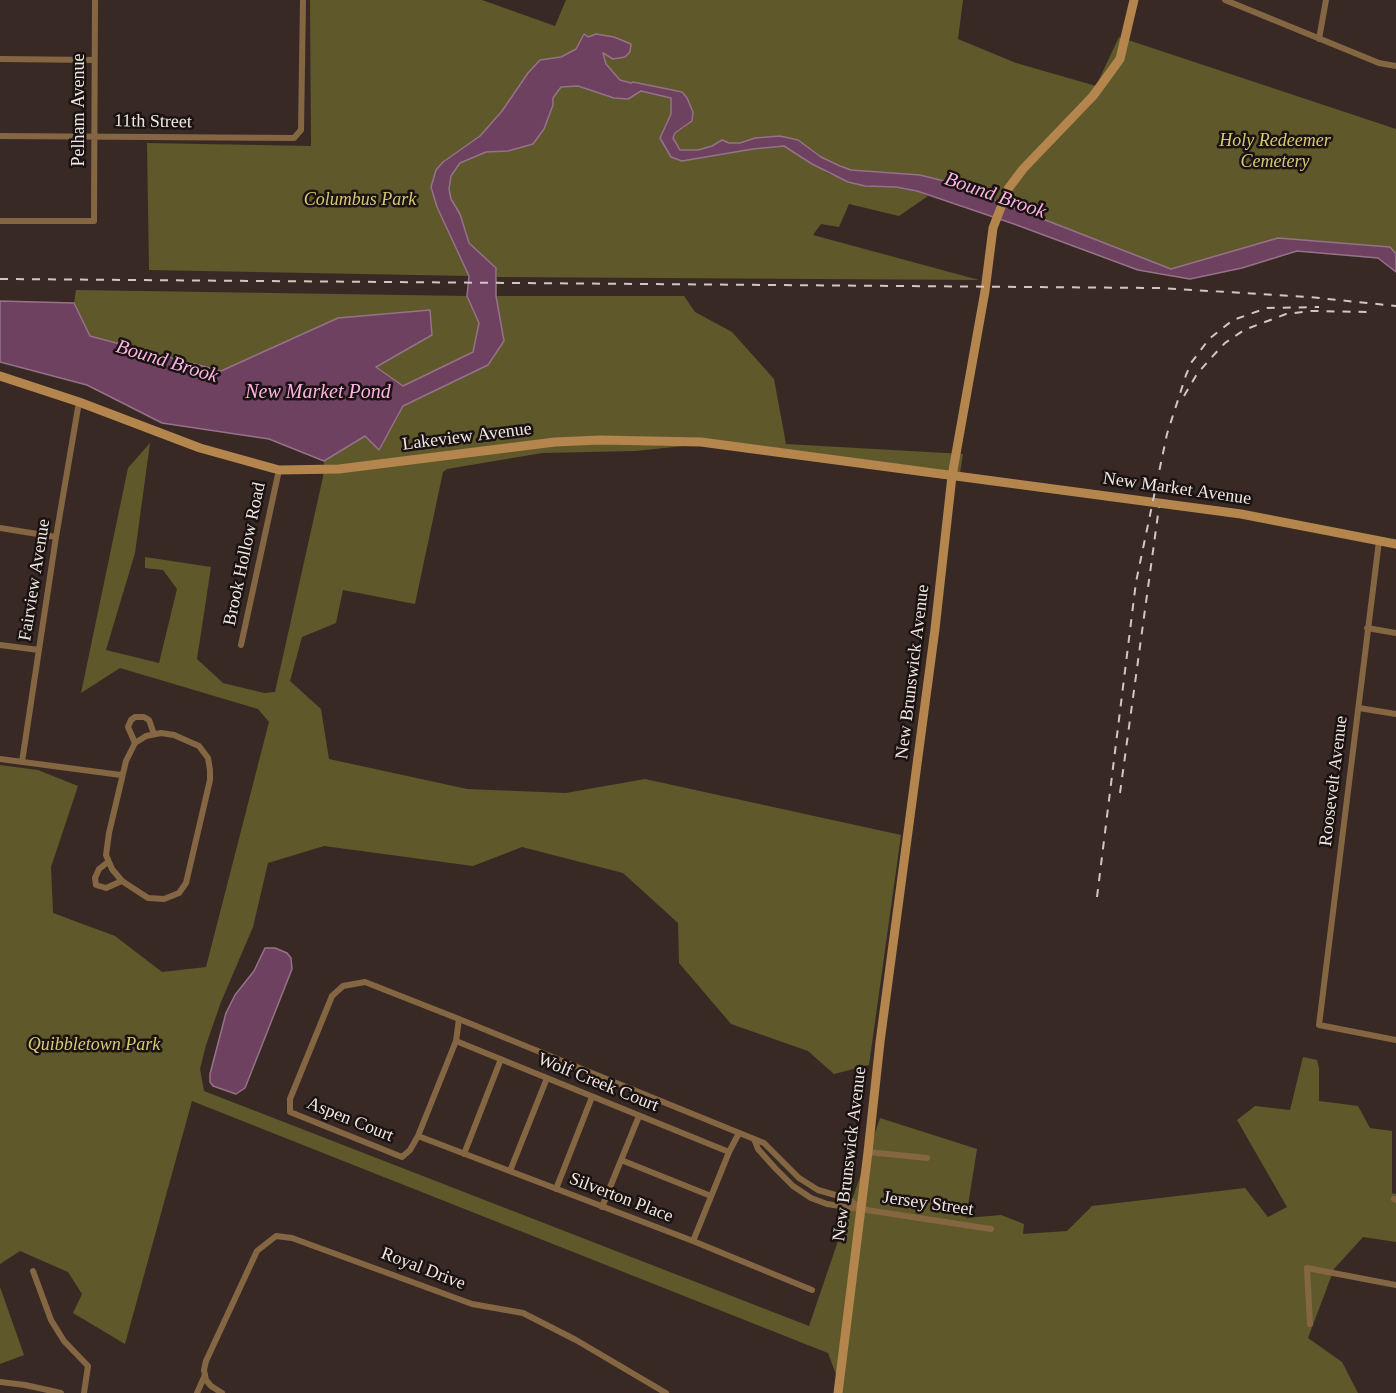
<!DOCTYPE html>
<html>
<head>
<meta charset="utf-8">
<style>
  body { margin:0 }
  canvas { display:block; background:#382924 }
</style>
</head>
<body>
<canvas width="1396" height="1393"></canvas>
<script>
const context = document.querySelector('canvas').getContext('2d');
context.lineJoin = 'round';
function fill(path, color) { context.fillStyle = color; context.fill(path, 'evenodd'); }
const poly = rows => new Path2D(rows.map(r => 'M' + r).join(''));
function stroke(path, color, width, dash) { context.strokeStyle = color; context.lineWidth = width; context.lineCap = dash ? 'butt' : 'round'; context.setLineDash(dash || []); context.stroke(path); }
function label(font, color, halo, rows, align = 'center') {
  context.font = font + ' "Times New Roman",serif'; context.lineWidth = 5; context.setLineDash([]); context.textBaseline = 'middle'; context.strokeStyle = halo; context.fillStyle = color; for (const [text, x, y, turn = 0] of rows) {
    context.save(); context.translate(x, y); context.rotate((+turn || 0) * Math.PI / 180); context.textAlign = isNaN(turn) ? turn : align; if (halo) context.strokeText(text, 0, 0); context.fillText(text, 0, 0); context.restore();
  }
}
const green = poly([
  [310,0,482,0,555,26,566,0,963,0,958,39,1016,63,1096,86,1119,37,1396,129,1396,254,1390,247,1278,238,1171,269,948,182,920,175,851,170,840,166,821,157,798,140,783,137,755,138,740,143,729,143,722,140,712,146,698,150,680,150,673,138,675,133,685,127,682,92,633,82,631,83,620,80,606,64,603,53,584,34,576,49,561,57,540,60,528,73,502,111,480,136,443,162,436,170,437,207,469,276,149,270,147,143,311,146],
  [578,86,614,98,628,99,641,91,671,98,671,114,660,138,671,157,682,161,753,149,784,146,829,174,865,186,896,187,917,191,928,196,899,216,849,204,839,227,821,224,813,235,979,280,497,277,496,268,469,243,460,214,451,199,449,189,451,176,460,163,486,152,508,151,533,144,553,105,553,98,561,87],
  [76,290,467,296,479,323,473,352,403,386,376,367,432,335,338,318,221,371,90,336,74,303],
  [496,296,684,296,695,312,732,332,774,379,786,444,963,454,959,480,694,445,635,451,542,453,447,469,443,472,415,604,343,590,336,623,302,637,290,681,321,709,329,759,467,789,566,793,645,779,901,835,869,1065,834,1074,808,1051,731,1024,679,963,678,923,623,873,522,847,473,866,324,846,268,863,253,927,221,1002,206,1045,200,1069,204,1091,809,1326,880,1118,977,1149,966,1218,1001,1215,1024,1224,1023,1234,1067,1231,1092,1206,1245,1188,1268,1217,1287,1207,1237,1120,1255,1106,1290,1110,1303,1057,1317,1060,1319,1068,1319,1101,1358,1106,1370,1128,1392,1131,1392,1193,1396,1194,1396,1242,1363,1237,1334,1269,1308,1338,1342,1362,1358,1393,839,1393,840,1385,828,1353,192,1101,125,1344,73,1313,82,1294,68,1272,20,1251,0,1264,0,765,38,770,78,786,51,867,53,913,115,936,162,972,206,967,269,722,258,709,120,668,81,693,128,468,150,443,135,553,106,650,159,663,177,589,163,570,145,568,145,557,211,567,197,659,223,683,264,693,275,692,323,477,324,461,365,436,379,450,403,406,488,365,504,341],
  [0,1287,24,1355,0,1364]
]);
const water = poly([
  [584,34,588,37,596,34,614,37,631,44,630,52,625,57,613,59,603,53,606,64,620,80,631,83,633,82,682,92,687,98,693,112,692,121,675,133,673,138,680,150,698,150,712,146,722,140,729,143,740,143,755,138,780,136,798,140,821,157,840,166,851,170,920,175,948,182,1171,269,1278,238,1390,247,1396,254,1396,272,1378,258,1297,251,1242,268,1190,279,1138,270,1014,224,917,191,896,187,865,186,848,182,812,164,784,146,753,149,682,161,671,157,660,138,671,114,671,98,641,91,628,99,614,98,578,86,561,87,553,98,553,105,544,129,533,144,508,151,486,152,460,163,451,176,449,189,451,199,460,214,469,243,496,268,496,296,504,341,488,365,403,406,379,450,365,436,324,461,269,439,162,423,87,385,0,362,0,301,74,303,90,336,221,371,338,318,430,310,432,335,376,367,403,386,473,352,479,323,467,296,469,276,437,207,431,187,436,170,443,162,480,136,502,111,528,73,540,60,561,57,576,49,584,34],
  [265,948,275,948,287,953,291,958,292,969,245,1088,236,1094,213,1086,210,1082,210,1074,226,1013,235,995,254,971,265,948]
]);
const street = poly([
  [1225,0,1379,63,1396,66],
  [1319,39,1326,0],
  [0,59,94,60],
  [0,136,294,138,301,130,303,0],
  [0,221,94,221,95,0],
  [0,528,56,537],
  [1379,541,1319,1025,1396,1040],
  [1367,628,1396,633],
  [0,645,39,650],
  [241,645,279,470],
  [1359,708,1396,714],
  [161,733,174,735,199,746,208,758,210,770,210,780,186,883,179,893,164,899,148,898,122,881,112,869,106,855,109,833,126,761,135,743,146,736,161,733],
  [135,743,128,727,131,720,135,717,144,717,149,720,154,734],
  [0,759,121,775],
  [22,762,56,537,79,402],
  [108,862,99,869,95,878,96,885,106,888,122,881],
  [459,1019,456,1041,418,1136,410,1150,402,1157,290,1112,290,1099,332,996,343,986,365,982,459,1019,764,1143,799,1178,818,1190,849,1199,860,1209],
  [456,1041,729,1152],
  [418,1136,693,1241,812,1290],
  [754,1139,758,1149,775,1168,793,1186,811,1198,827,1204,860,1209,991,1229],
  [868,1152,927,1158],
  [464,1154,501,1059],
  [621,1160,711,1196],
  [510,1171,547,1078],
  [556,1189,592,1097],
  [1394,1199,1396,1200],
  [602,1207,639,1116],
  [693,1241,729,1152,739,1133],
  [33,1271,51,1320,64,1341,88,1366,84,1393],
  [1310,1324,1307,1268,1396,1285],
  [0,1382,25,1385,61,1393],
  [197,1393,205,1375],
  [222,1393,211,1386,206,1380,204,1370,206,1361,257,1251,276,1236,292,1238,472,1304,523,1313,576,1340,666,1393]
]);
const secondary = poly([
  [0,376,79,402,200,448,279,470,339,469,555,442,600,440,701,442,1241,514,1396,544],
  [838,1393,868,1152,880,1042,935,629,952,476,985,291,993,228,1008,189,1023,169,1093,96,1120,59,1134,0]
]);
const rail = poly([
  [0,279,1160,288,1309,297,1396,306],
  [1184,396,1197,374,1211,358,1225,343,1244,330,1286,314,1311,311,1372,312],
  [1120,793,1159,507],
  [1097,897,1136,582,1167,434,1186,375,1191,363,1209,339,1233,320,1267,308,1319,307]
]);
const streetNames = [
  ["Pelham Avenue",79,110,-90],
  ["11th Street",153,122,1],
  ["Lakeview Avenue",467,437,-7],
  ["New Market Avenue",1177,489,8],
  ["Brook Hollow Road",245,554,-78],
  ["Fairview Avenue",35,580,-81],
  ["New Brunswick Avenue",913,672,-83],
  ["Roosevelt Avenue",1334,781,-83],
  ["Wolf Creek Court",598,1083,22],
  ["Aspen Court",350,1120,22],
  ["New Brunswick Avenue",850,1154,-83],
  ["Silverton Place",621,1198,21],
  ["Jersey Street",928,1204,8],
  ["Royal Drive",423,1269,21]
];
const parkNames = [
  ["Holy Redeemer",1275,141],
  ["Cemetery",1275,162],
  ["Columbus Park",360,200],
  ["Quibbletown Park",94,1045]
];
const waterNames = [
  ["Bound Brook",995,196,19],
  ["Bound Brook",167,362,17],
  ["New Market Pond",318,393]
];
fill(green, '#5f582a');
fill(water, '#6f4161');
stroke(water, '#967288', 1.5);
stroke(street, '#846643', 6);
stroke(secondary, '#b4854c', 9);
stroke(rail, '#d1c6c2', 2, [8, 8]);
label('18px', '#f1e6e3', '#1a1311', streetNames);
label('italic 18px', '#d7c973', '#1a1311', parkNames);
label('italic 20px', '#fdb2e5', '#1a1311', waterNames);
</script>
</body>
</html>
